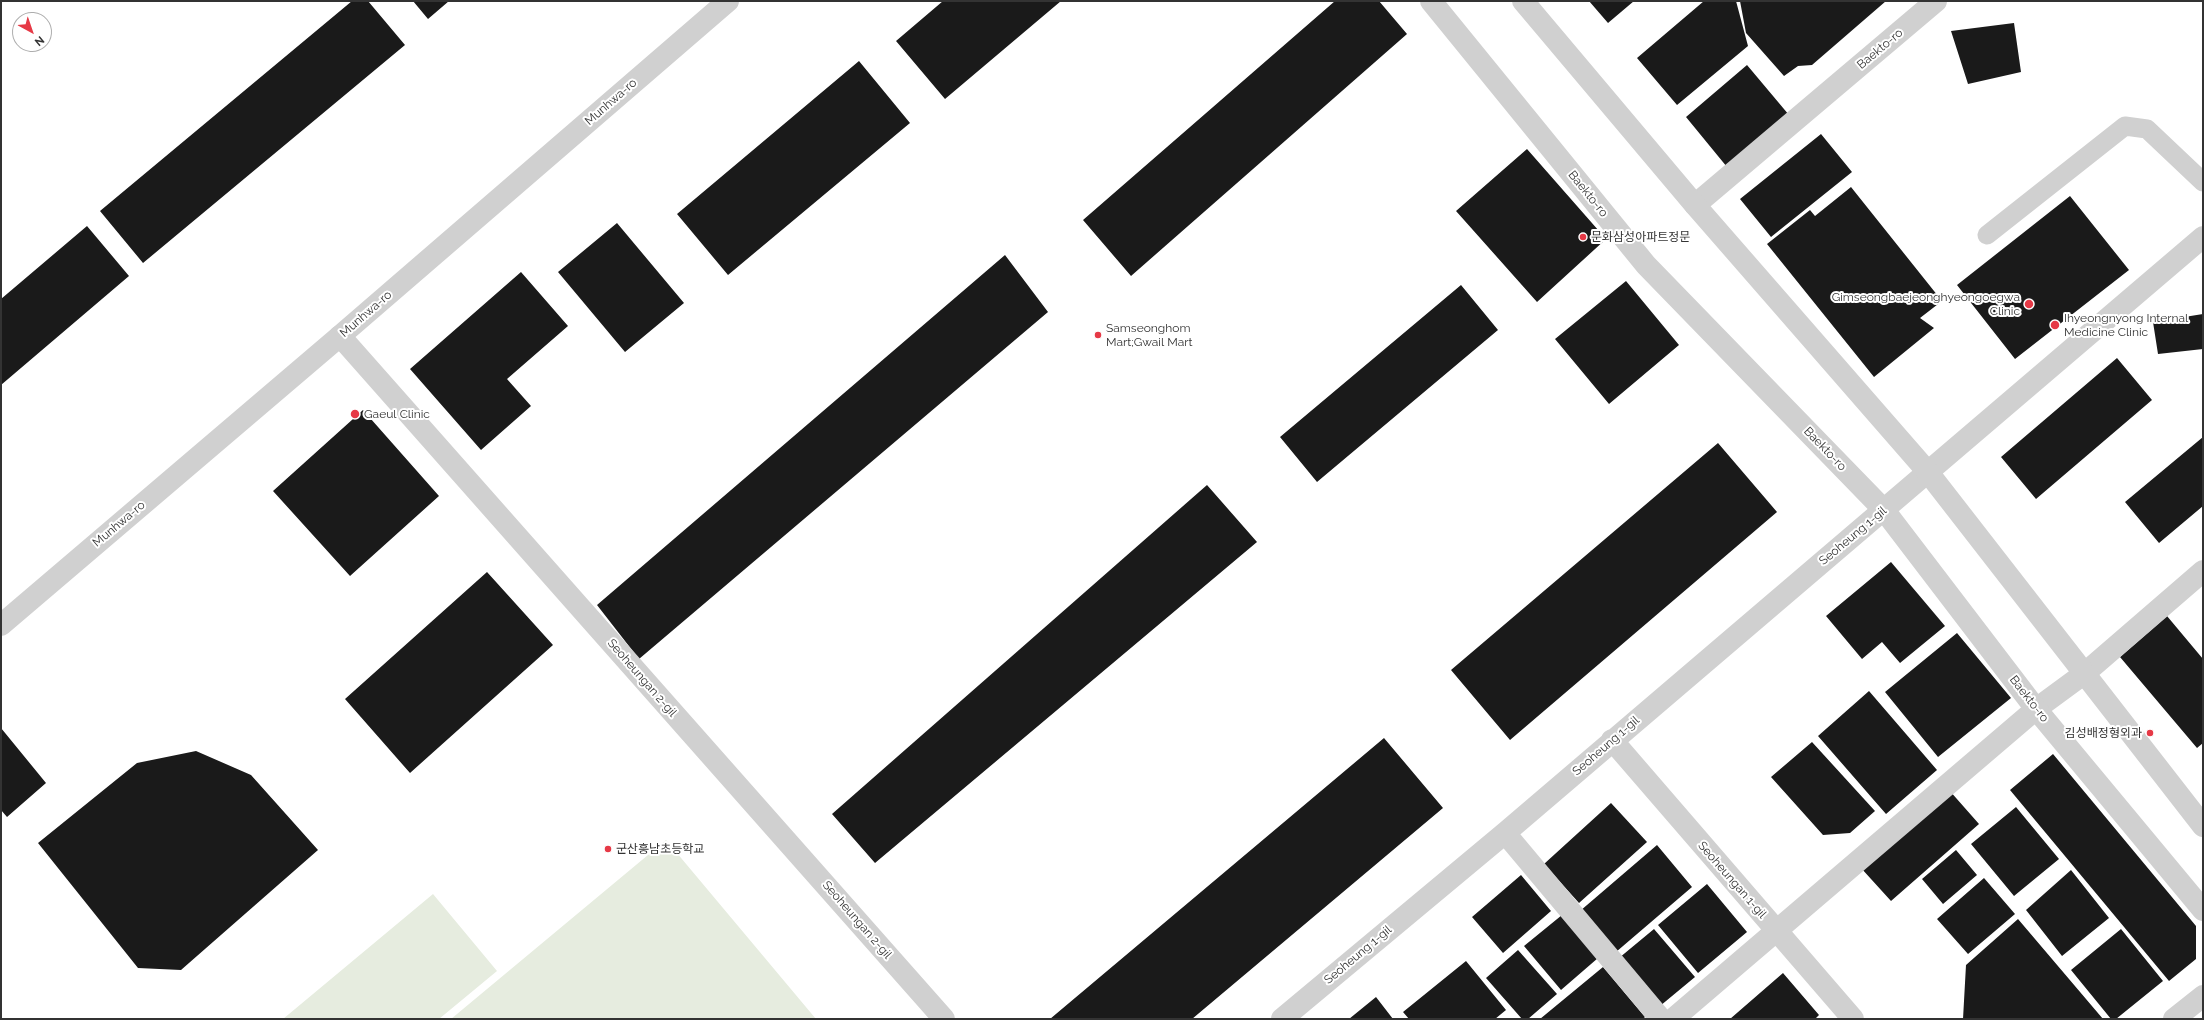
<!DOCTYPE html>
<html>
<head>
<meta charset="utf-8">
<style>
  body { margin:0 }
  #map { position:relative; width:2204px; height:1020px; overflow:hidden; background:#fff; font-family:Raleway,sans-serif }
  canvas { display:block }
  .frame { position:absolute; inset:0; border:2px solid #333; pointer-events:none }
  .north { position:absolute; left:12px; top:12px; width:40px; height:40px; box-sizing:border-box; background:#fff; border:1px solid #adadad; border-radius:50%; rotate:140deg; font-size:11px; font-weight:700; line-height:16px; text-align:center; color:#333 }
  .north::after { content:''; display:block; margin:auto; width:14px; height:18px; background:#e63946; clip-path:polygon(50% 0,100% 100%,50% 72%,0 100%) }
</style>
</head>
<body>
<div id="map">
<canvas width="2204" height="1020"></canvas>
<div class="frame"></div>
<div class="north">N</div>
</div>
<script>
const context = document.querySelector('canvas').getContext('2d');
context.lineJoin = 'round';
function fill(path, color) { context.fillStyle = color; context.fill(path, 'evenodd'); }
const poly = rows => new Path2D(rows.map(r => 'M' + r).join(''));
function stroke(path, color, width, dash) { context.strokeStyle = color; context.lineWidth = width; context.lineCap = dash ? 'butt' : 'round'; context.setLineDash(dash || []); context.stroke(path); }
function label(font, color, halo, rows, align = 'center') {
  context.font = font + ' Raleway,"Noto Sans KR",sans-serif'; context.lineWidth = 4; context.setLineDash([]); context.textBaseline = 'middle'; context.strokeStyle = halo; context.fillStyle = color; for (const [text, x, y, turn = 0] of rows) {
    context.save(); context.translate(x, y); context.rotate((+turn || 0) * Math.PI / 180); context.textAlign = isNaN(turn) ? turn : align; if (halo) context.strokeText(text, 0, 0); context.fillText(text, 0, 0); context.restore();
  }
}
const green = poly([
  [666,840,816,1019,451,1019],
  [433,894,497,971,439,1019,283,1019]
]);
const building = poly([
  [352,1,368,1,405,45,143,263,100,211],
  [413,1,449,1,428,19],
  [943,1,1061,1,945,99,896,41],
  [1335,1,1379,1,1407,34,1131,276,1083,220],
  [1589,1,1634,1,1608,23],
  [1704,1,1736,1,1748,46,1677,105,1637,58],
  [1740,1,1886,1,1812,65,1798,66,1784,76,1746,33],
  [2014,23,2021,72,1968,84,1951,31],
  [859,61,910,123,728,275,677,214],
  [1747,65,1789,115,1727,167,1686,117],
  [1821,134,1852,172,1771,237,1740,199],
  [1527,149,1606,239,1537,302,1456,211],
  [1851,187,1942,301,1920,318,1934,328,1874,377,1767,244,1810,210,1815,216],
  [2070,196,2129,270,2015,359,1957,285],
  [617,223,684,303,625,352,558,272],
  [87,226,129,276,1,385,1,299],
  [1005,255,1048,312,639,659,597,605],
  [521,272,568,326,507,379,531,406,481,450,410,369],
  [1626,281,1679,345,1609,404,1555,339],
  [1461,285,1498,330,1317,482,1280,437],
  [2203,314,2203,349,2158,354,2153,322],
  [2117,358,2152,400,2036,499,2001,457],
  [363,410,439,496,350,576,273,491],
  [2203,437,2203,506,2159,543,2125,502],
  [1718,443,1777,512,1510,740,1451,670],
  [1207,485,1257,542,875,863,832,814],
  [1891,562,1945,626,1900,663,1882,642,1862,659,1826,616],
  [487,572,553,645,410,773,345,699],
  [2167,616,2203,659,2203,743,2197,748,2120,657],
  [1957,633,2011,698,1938,757,1885,692],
  [1869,691,1937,770,1886,814,1818,736],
  [1,728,46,783,7,817,1,810],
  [1384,738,1443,808,1192,1019,1050,1019],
  [1812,742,1875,811,1850,833,1823,835,1771,777],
  [196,751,251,775,318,850,181,970,138,968,38,843,137,763],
  [2053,754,2196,926,2196,959,2169,981,2010,790],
  [1949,790,1979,824,1891,901,1861,868],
  [1611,803,1647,842,1579,903,1544,864],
  [2016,807,2059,859,2014,896,1971,844],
  [1657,845,1692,887,1616,952,1580,911],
  [1956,850,1977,875,1943,904,1922,879],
  [2071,870,2109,918,2062,956,2026,910],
  [1521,875,1551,911,1503,953,1472,917],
  [1984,878,2015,914,1968,954,1937,919],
  [1707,884,1747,932,1698,973,1658,925],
  [1562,915,1598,958,1561,990,1524,946],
  [2018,919,2103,1019,1963,1019,1966,965],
  [1654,929,1695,977,1660,1006,1619,958],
  [2121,929,2163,981,2116,1019,2111,1019,2071,970],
  [1518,950,1557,994,1528,1019,1522,1019,1486,978],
  [1466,961,1506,1010,1495,1019,1409,1019,1403,1012],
  [1603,967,1645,1017,1643,1019,1540,1019],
  [1783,973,1819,1015,1815,1019,1730,1019],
  [1376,997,1393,1019,1349,1019]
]);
const service = poly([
  [1987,235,2125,126,2147,129,2203,182]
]);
const minor = poly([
  [1695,205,1936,1],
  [340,336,944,1019],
  [1612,740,1853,1019],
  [1505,833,1661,1019],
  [1282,1019,1505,833,2203,237],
  [1673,1019,2036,709,2085,673,2203,571],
  [2174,1019,2203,996]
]);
const tertiary = poly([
  [1431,1,1646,265,1884,510,2036,709,2203,910],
  [1523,1,1695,205,1927,471,2203,826],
  [1,625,340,336,728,1]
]);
const markers = [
  [1583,237,4,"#e63946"],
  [2029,304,5,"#e63946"],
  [2055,325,5,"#e63946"],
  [1098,335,4,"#e63946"],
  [355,414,5,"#e63946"],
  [2150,733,4,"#e63946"],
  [608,849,4,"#e63946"]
];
const streetNames = [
  ["Baekto-ro",1880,49,-40],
  ["Munhwa-ro",611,102,-41],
  ["Baekto-ro",1588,194,51],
  ["Munhwa-ro",366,314,-41],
  ["Baekto-ro",1825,449,46],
  ["Munhwa-ro",119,524,-40],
  ["Seoheung 1-gil",1853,536,-40],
  ["Seoheungan 2-gil",642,678,49],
  ["Baekto-ro",2029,699,52],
  ["Seoheung 1-gil",1606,746,-41],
  ["Seoheungan 1-gil",1732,880,49],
  ["Seoheungan 2-gil",857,920,49],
  ["Seoheung 1-gil",1358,955,-40]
];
const poiNames = [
  ["문화삼성아파트정문",1591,237],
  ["Gimseongbaejeonghyeongoegwa",2020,297,"right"],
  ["Clinic",2020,311,"right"],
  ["Ihyeongnyong Internal",2064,318],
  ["Medicine Clinic",2064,332],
  ["Samseonghom",1106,328],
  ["Mart;Gwail Mart",1106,342],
  ["Gaeul Clinic",364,414],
  ["김성배정형외과",2142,733,"right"],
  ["군산흥남초등학교",616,849]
];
fill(green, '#e6ecdf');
fill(building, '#1a1a1a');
stroke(service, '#d0d0d0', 19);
stroke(minor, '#d0d0d0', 22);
stroke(tertiary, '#d0d0d0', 22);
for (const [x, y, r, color] of markers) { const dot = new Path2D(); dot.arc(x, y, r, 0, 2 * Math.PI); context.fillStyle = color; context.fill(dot); stroke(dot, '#fff', 1.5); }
label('12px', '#333', '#fff', streetNames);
label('12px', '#333', '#fff', poiNames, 'left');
</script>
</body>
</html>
